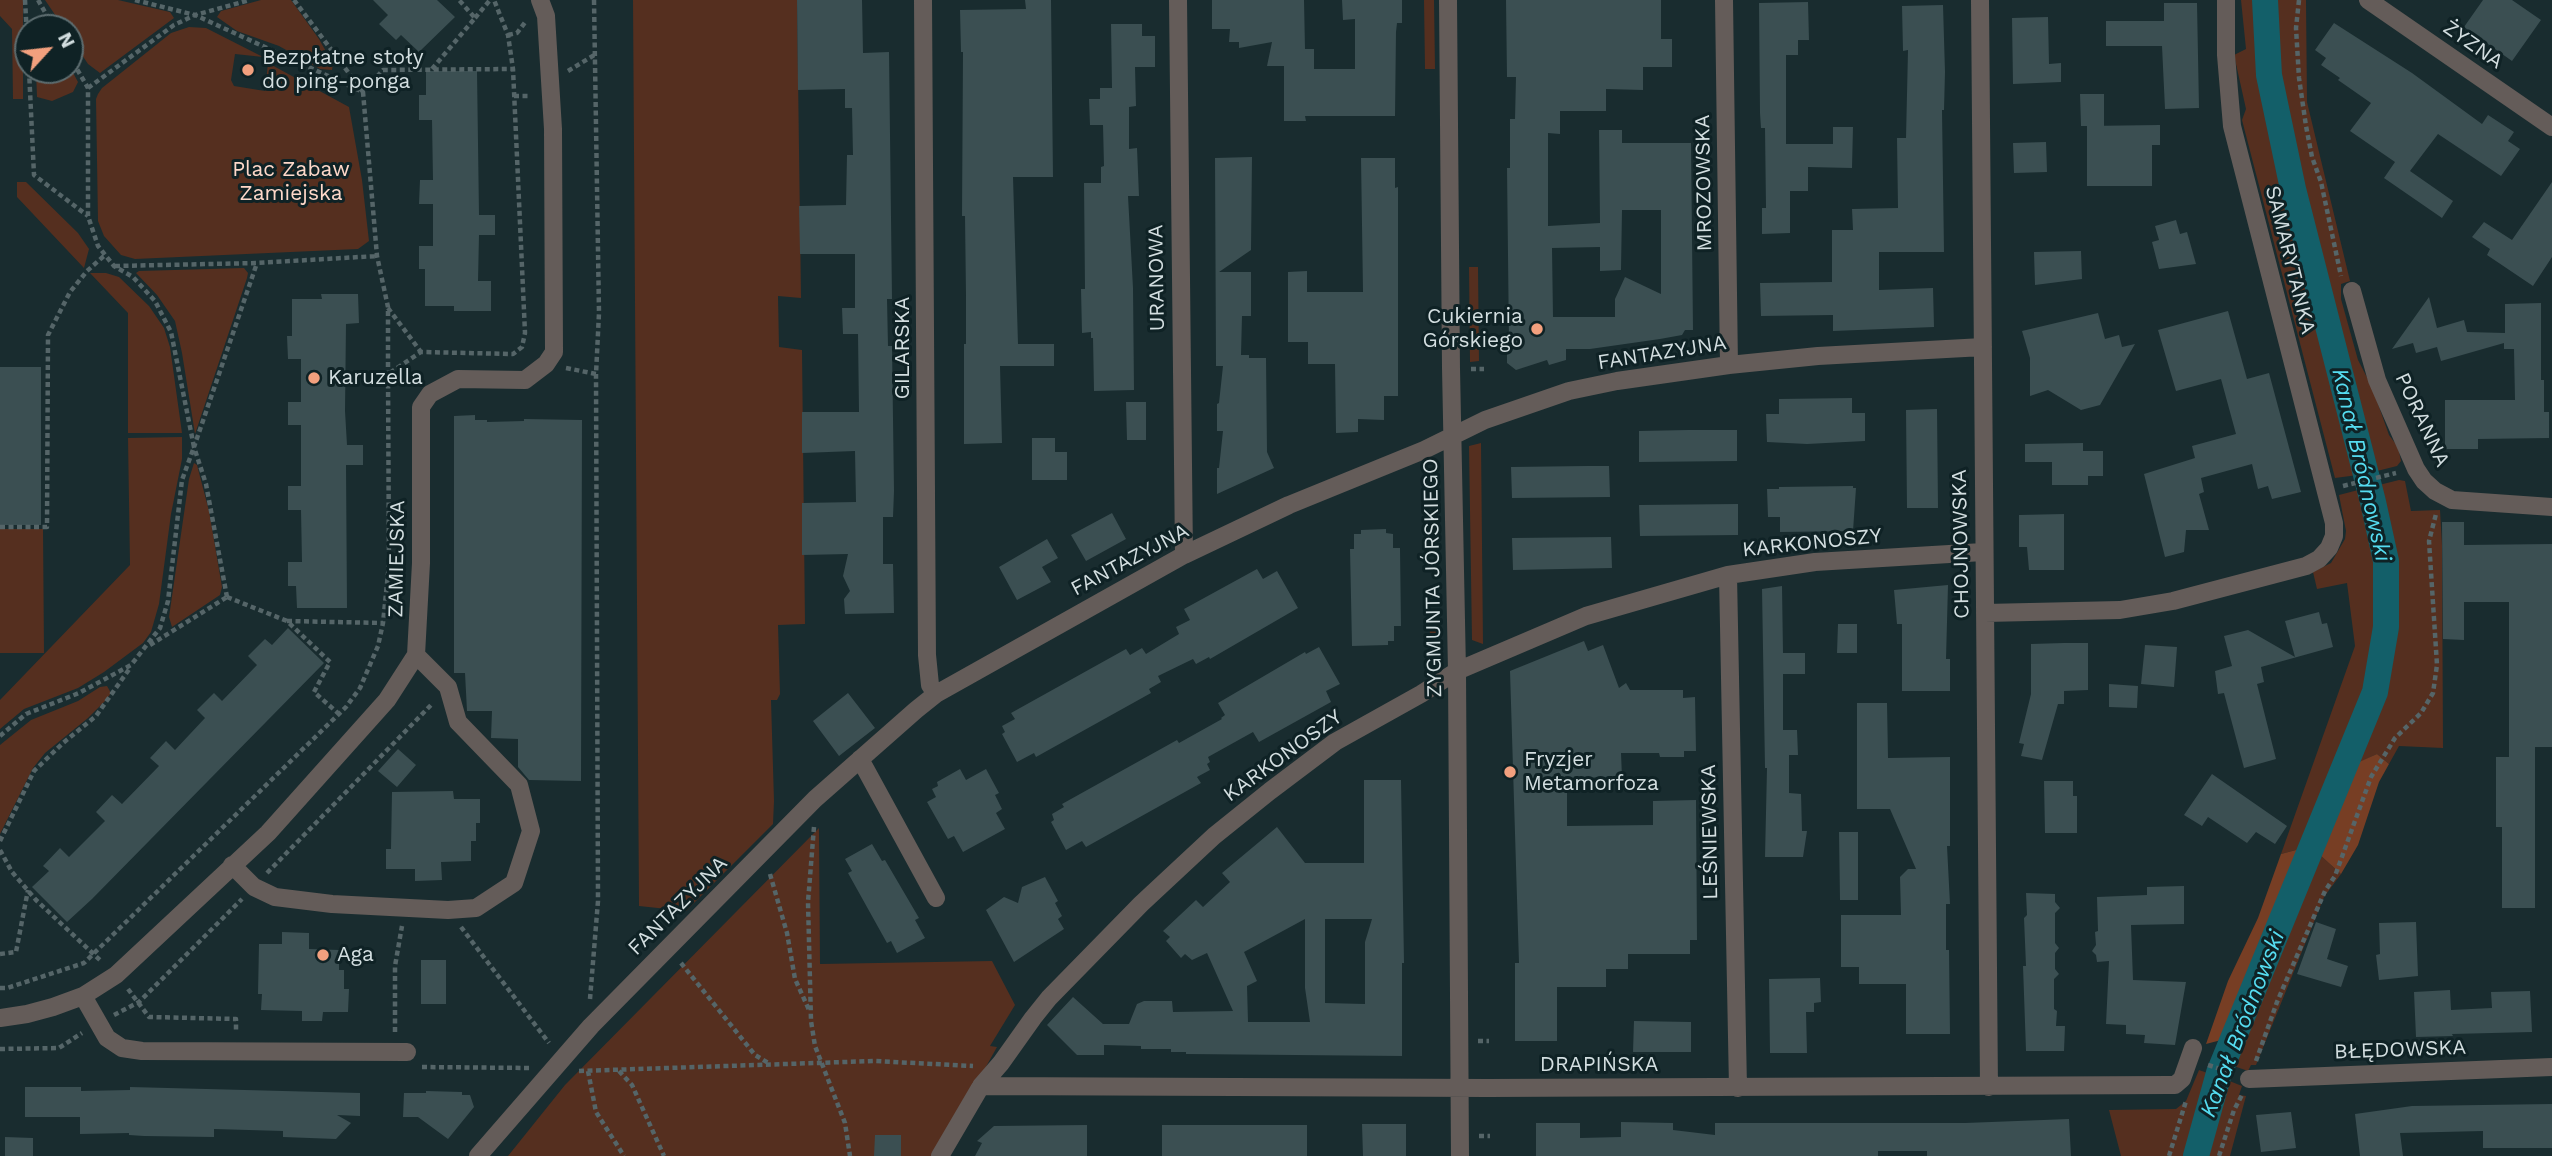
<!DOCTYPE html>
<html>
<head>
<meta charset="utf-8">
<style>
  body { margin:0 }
  #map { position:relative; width:2552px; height:1156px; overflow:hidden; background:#192c2f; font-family:"Work Sans",sans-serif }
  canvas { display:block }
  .north { position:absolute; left:14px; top:14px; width:70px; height:70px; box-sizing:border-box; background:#0f2225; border:2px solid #5d6d70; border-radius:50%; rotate:63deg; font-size:19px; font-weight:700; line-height:28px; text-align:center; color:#d3dee0 }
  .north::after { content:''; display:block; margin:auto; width:24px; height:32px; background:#f2a07e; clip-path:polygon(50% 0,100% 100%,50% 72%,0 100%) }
</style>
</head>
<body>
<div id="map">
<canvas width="2552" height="1156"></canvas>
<div class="north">N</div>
</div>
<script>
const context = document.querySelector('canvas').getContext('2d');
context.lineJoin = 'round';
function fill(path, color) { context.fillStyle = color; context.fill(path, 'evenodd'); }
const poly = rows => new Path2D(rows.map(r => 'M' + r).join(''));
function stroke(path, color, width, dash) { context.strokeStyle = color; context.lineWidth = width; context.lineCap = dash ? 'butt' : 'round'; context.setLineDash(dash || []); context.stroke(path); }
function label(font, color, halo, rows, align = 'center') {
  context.font = font + ' "Work Sans",sans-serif'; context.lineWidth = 6; context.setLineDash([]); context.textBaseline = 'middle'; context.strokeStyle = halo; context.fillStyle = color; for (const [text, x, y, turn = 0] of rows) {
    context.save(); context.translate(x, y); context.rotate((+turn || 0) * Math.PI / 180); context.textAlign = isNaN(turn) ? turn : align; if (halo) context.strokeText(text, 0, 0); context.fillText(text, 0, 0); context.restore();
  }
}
const green = poly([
  [0,0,23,0,23,99,13,99,12,29,0,16],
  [45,0,118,0,170,12,174,18,100,73,88,64,70,37,70,28,64,28],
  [261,0,291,0,319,39,333,64,332,70,320,69,279,46,237,31,217,17,221,11],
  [633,0,797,0,801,298,778,296,779,347,802,350,805,624,778,625,780,694,777,700,771,700,774,801,773,824,686,911,639,906],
  [1424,0,1434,0,1435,69,1425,69],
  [2241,0,2257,0,2268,108,2297,239,2358,475,2335,478,2242,120,2246,109,2234,55,2246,49],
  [2271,0,2306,0,2307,102,2350,281,2341,284,2341,299,2358,360,2372,387,2389,435,2398,447,2401,461,2397,466,2373,472,2319,259,2281,98],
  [189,27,206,28,263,57,235,54,231,80,234,86,265,91,268,63,349,107,362,180,369,241,358,249,135,259,121,255,104,236,98,221,96,99,98,94,102,88,171,33],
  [70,67,78,82,73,92,52,101,37,97,36,70,70,70],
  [17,182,26,182,78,233,89,249,84,268,17,197],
  [1469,267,1478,267,1479,361,1470,362],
  [244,268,248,273,247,278,195,434,182,353,175,321,157,295,136,273,139,271],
  [90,273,106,273,119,277,149,306,164,328,170,347,182,433,128,433,128,313],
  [182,437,182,459,171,514,159,604,151,632,143,643,104,672,78,688,24,709,0,729,0,700,130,565,128,438],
  [1481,443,1483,644,1472,640,1469,446],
  [194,463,197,465,209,511,222,587,220,595,172,627,169,617,189,479],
  [2399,480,2405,481,2411,511,2440,510,2442,545,2443,748,2399,746,2389,764,2377,754,2360,762,2353,768,2380,702,2394,630,2393,554,2379,485],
  [2362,489,2366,498,2377,554,2379,609,2373,661,2368,685,2359,711,2299,859,2296,850,2281,854,2355,646,2347,583,2317,589,2313,572,2331,563,2345,539,2346,531,2339,495],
  [0,529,43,529,44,653,0,653],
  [1430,624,1439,625,1440,655,1429,673],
  [107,686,111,693,106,700,88,718,45,753,33,768,0,834,0,745,31,720,78,701,100,687],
  [819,828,820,964,992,961,1015,1005,990,1046,997,1047,936,1156,508,1156,565,1085],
  [2320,855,2341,874,2324,897,2256,1065,2251,1065,2248,1071,2231,1065],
  [2199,1070,2213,1075,2184,1156,2121,1156,2109,1110,2176,1109,2186,1101],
  [2227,1080,2242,1086,2239,1095,2246,1096,2230,1156,2203,1156]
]);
const forest = poly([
  [2377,754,2389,764,2379,782,2358,845,2341,874,2320,855,2353,768,2359,762],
  [2296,850,2299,859,2225,1039,2206,1044,2228,981,2258,918,2281,854]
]);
const canal = poly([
  [2196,1156,2219,1073,2375,692,2386,627,2386,561,2373,502,2293,189,2269,75,2265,0]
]);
const building = poly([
  [373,0,437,0,455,17,419,52,401,35,396,40,379,24,388,15],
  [797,0,862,0,863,53,889,52,892,299,887,299,888,346,892,346,894,491,893,517,883,517,883,564,893,564,894,613,845,614,844,599,850,591,843,576,848,554,802,555,802,503,856,502,855,451,802,453,802,412,859,412,858,334,843,334,842,308,855,308,855,254,800,254,799,206,846,205,847,155,853,155,852,108,845,108,845,89,798,90],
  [1025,0,1051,0,1053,177,1013,177,1018,344,1054,344,1054,366,1000,366,1002,443,964,444,964,344,966,344,966,296,965,216,962,216,963,52,961,52,960,10,1026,9],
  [1212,0,1304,0,1305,49,1314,49,1314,69,1355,69,1355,19,1343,20,1342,0,1402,0,1402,23,1397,23,1396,32,1395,116,1305,116,1306,121,1284,121,1284,66,1267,66,1272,42,1239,48,1239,42,1229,42,1230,29,1212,29],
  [1506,0,1661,0,1661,39,1672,39,1672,67,1643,67,1643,90,1606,89,1606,111,1560,111,1560,134,1548,133,1548,226,1600,223,1599,130,1622,130,1622,143,1691,143,1693,330,1685,330,1682,335,1660,339,1590,349,1566,349,1566,360,1549,365,1547,360,1516,370,1507,363,1507,343,1509,343,1507,168,1510,168,1510,119,1515,119,1516,77,1507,77],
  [1622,210,1661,210,1661,294,1625,277,1615,299,1615,317,1553,317,1552,248,1600,247,1600,271,1621,270],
  [2483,0,2512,0,2541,20,2512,61,2464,27],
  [1808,2,1809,40,1798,40,1798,55,1786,55,1786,144,1833,144,1833,127,1853,127,1852,168,1808,167,1808,191,1790,191,1790,233,1762,234,1762,208,1766,208,1765,128,1761,128,1760,113,1759,3],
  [2164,3,2197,3,2199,108,2165,109,2162,46,2106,46,2106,21,2164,21],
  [1943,5,1945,72,1944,110,1942,110,1944,252,1879,252,1879,290,1933,288,1934,327,1833,331,1833,315,1761,316,1760,283,1832,282,1832,230,1853,230,1852,209,1898,208,1897,138,1906,138,1908,50,1903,51,1902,6],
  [2048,17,2049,64,2061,63,2061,82,2013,84,2012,18],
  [2334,23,2412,73,2482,124,2488,115,2514,132,2508,141,2520,149,2501,176,2438,134,2410,171,2453,201,2442,218,2384,178,2395,162,2350,131,2371,103,2338,80,2340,78,2321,65,2326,58,2315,50],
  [1111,24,1142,24,1142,36,1155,36,1155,67,1135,67,1136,106,1129,107,1129,149,1137,148,1139,196,1128,196,1133,288,1134,390,1094,391,1093,338,1091,338,1091,332,1082,333,1081,289,1085,289,1084,183,1101,183,1101,167,1104,166,1103,125,1090,125,1089,99,1100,99,1100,88,1112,88],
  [426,71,477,71,479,215,495,215,495,235,479,235,478,281,491,281,491,311,454,311,454,306,425,306,425,269,419,269,419,246,433,246,433,204,419,204,420,180,433,180,432,120,419,120,419,95,426,95],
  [2080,94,2104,94,2104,126,2081,126],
  [2160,125,2160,145,2152,145,2152,186,2087,186,2087,126],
  [2046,142,2047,172,2014,173,2013,143],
  [1252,157,1251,250,1219,272,1251,272,1251,316,1242,316,1241,355,1249,355,1249,358,1266,358,1267,452,1274,468,1217,494,1217,468,1219,468,1223,431,1217,431,1217,404,1219,403,1223,366,1216,366,1215,158],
  [1361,158,1395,158,1395,188,1398,187,1398,396,1384,396,1384,420,1358,419,1358,432,1336,433,1335,364,1308,364,1308,342,1288,342,1288,272,1307,271,1307,292,1363,292],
  [2552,182,2552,257,2533,286,2487,255,2490,249,2472,237,2484,222,2512,240],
  [2176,220,2180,234,2187,232,2196,264,2159,269,2152,242,2159,240,2155,226],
  [2081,251,2082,279,2035,285,2034,252],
  [321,294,358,294,359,323,346,324,345,411,347,445,363,445,363,465,346,465,347,608,297,608,296,586,288,586,288,562,302,562,301,510,288,510,288,486,301,486,301,425,288,425,288,402,301,402,301,359,288,359,287,336,292,336,292,299,322,299],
  [2429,297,2437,328,2464,320,2467,332,2505,333,2505,304,2541,303,2541,380,2544,380,2544,412,2549,412,2549,438,2478,439,2478,449,2445,449,2445,400,2515,400,2514,349,2504,349,2504,343,2441,361,2437,347,2416,353,2413,343,2392,349],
  [2228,311,2247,379,2269,373,2301,492,2272,499,2268,486,2258,489,2252,464,2201,478,2204,492,2199,494,2209,530,2186,530,2184,552,2165,557,2144,474,2195,458,2192,446,2236,434,2221,379,2176,391,2158,330],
  [2098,313,2105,339,2119,335,2122,347,2135,344,2100,405,2081,410,2048,390,2030,396,2030,358,2022,331],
  [0,367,41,367,41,525,0,525],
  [1852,398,1852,413,1865,413,1865,441,1807,444,1767,442,1766,414,1779,414,1779,399],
  [1126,402,1146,402,1146,440,1127,440],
  [1937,409,1938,508,1907,508,1906,410],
  [475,415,475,420,487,420,487,422,524,421,524,419,582,420,581,781,529,780,518,767,518,739,491,738,492,711,467,711,465,673,454,673,454,416],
  [1688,430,1737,430,1737,461,1639,462,1639,431],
  [1032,438,1055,438,1055,452,1067,452,1067,480,1032,480],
  [2083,443,2083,451,2103,451,2103,476,2088,476,2088,485,2052,485,2052,462,2025,462,2025,444],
  [1587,466,1609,466,1610,497,1512,498,1511,467],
  [1853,486,1853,488,1856,488,1853,531,1780,532,1780,517,1768,517,1767,489,1779,489,1779,487],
  [1738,504,1738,535,1640,536,1639,505],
  [1112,513,1126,539,1086,561,1071,535],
  [2064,514,2064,570,2029,570,2027,547,2019,547,2019,515],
  [2442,522,2464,522,2464,545,2552,544,2552,747,2535,747,2535,908,2502,908,2502,827,2496,827,2496,757,2509,757,2509,602,2464,602,2464,640,2443,639],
  [1386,529,1386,533,1393,534,1393,548,1400,548,1401,626,1394,626,1394,641,1388,641,1388,645,1352,646,1350,549,1354,549,1354,534,1361,534,1361,530],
  [1611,537,1612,568,1513,570,1512,538],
  [1047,539,1058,558,1042,567,1051,582,1017,600,999,567],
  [1257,569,1263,579,1277,571,1298,608,1210,659,1209,657,1196,664,1193,659,1158,676,1161,682,1149,689,1151,693,1036,757,1034,753,1017,762,1002,734,1005,732,1002,726,1015,719,1011,713,1126,649,1130,655,1142,648,1146,654,1179,634,1176,627,1190,620,1184,609],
  [1948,585,1946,659,1950,659,1950,691,1902,691,1902,624,1897,624,1894,590],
  [1782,586,1783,653,1805,653,1805,674,1783,674,1783,730,1797,730,1798,755,1789,755,1789,793,1801,794,1802,831,1807,831,1803,857,1765,857,1767,768,1765,768,1762,589],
  [2319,612,2322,624,2327,623,2333,647,2261,667,2264,682,2257,684,2276,759,2244,768,2224,693,2218,694,2215,671,2232,666,2224,636,2248,630,2295,657,2285,621],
  [1838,624,1857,624,1857,653,1837,653],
  [288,628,324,663,92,899,67,922,32,887,49,871,43,866,60,848,69,857,105,821,96,812,112,795,122,804,159,766,150,758,166,741,175,750,205,718,197,710,214,693,222,701,257,665,248,656,265,639,272,645],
  [1584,641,1588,651,1603,645,1619,688,1626,683,1630,690,1683,690,1683,698,1695,697,1696,751,1684,751,1684,757,1660,757,1659,753,1621,753,1622,777,1567,778,1567,826,1653,825,1653,801,1696,800,1697,940,1690,940,1690,954,1628,954,1628,969,1606,969,1606,987,1557,987,1557,1041,1515,1041,1515,963,1519,963,1510,671],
  [2064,643,2088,643,2088,690,2064,691,2064,704,2058,704,2042,760,2021,756,2024,744,2019,743,2031,694,2031,644],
  [2145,645,2177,647,2174,687,2141,684],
  [1319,647,1340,684,1326,691,1331,702,1259,742,1253,732,1208,757,1210,762,1207,764,1210,770,1197,777,1201,783,1086,847,1082,841,1066,850,1051,822,1054,820,1052,814,1064,807,1062,804,1177,740,1179,743,1222,719,1221,718,1225,715,1218,703,1305,652,1306,654],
  [2109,684,2138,686,2137,708,2109,707],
  [848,693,875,728,839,756,813,721],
  [1857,703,1887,703,1888,758,1950,757,1950,846,1947,846,1950,904,1946,904,1946,950,1949,950,1950,1034,1906,1034,1906,984,1859,984,1859,967,1841,967,1841,915,1901,915,1900,877,1908,869,1916,869,1890,809,1857,809],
  [398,749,416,765,397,787,378,771],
  [960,769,966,780,986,769,999,793,995,795,1002,809,996,813,1005,829,963,852,954,836,948,839,927,802,936,797,932,789,938,786,937,782],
  [2212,774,2287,826,2275,844,2256,832,2247,843,2208,817,2202,826,2184,815],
  [1364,780,1401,780,1404,963,1402,963,1402,1056,1186,1054,1186,1052,1171,1052,1171,1049,1141,1049,1141,1046,1104,1045,1104,1055,1077,1055,1047,1025,1073,997,1103,1024,1129,1024,1137,1004,1144,1001,1172,1001,1173,1012,1233,1011,1207,953,1192,960,1185,954,1181,958,1166,941,1170,937,1163,931,1196,900,1203,907,1230,882,1222,873,1277,827,1305,863,1364,863],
  [1305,919,1305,988,1310,1022,1248,1022,1247,986,1257,981,1244,952],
  [1325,919,1372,919,1365,942,1365,1004,1325,1003],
  [2044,781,2073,781,2073,796,2077,796,2077,833,2045,833],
  [453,791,454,799,480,799,480,823,476,823,476,841,471,841,471,861,441,862,442,880,415,881,415,869,386,869,386,849,391,849,392,792],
  [1839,832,1858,832,1858,900,1840,900],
  [872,844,882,861,885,860,919,918,915,920,925,938,897,953,891,941,887,943,848,873,852,871,845,859],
  [1045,877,1058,901,1055,903,1062,916,1058,919,1064,929,1014,962,986,910,1004,897,1018,903,1022,887],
  [2184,886,2184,924,2131,925,2133,980,2186,982,2175,1045,2144,1043,2145,1035,2126,1034,2126,1025,2106,1024,2109,961,2097,962,2096,955,2092,951,2096,945,2095,932,2098,931,2097,897,2147,895,2147,887],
  [2026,893,2055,894,2055,902,2060,908,2055,913,2055,943,2059,948,2055,953,2055,969,2059,974,2054,979,2054,1009,2057,1011,2056,1026,2065,1026,2064,1051,2026,1051,2023,966,2026,966,2024,918,2027,915],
  [2316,922,2336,929,2327,959,2348,966,2341,987,2297,974],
  [2416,922,2418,976,2379,980,2376,955,2380,954,2379,923],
  [282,932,309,933,309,949,339,950,339,970,344,970,344,989,349,989,348,1012,323,1012,322,1021,302,1021,302,1011,261,1010,262,994,258,994,259,944,282,944],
  [421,960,446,960,446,1004,421,1004],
  [1820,978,1821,1002,1814,1003,1814,1012,1806,1012,1807,1053,1770,1053,1769,979],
  [2450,990,2451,1010,2492,1008,2491,992,2530,991,2532,1032,2452,1034,2453,1036,2416,1037,2414,992],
  [1634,1021,1691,1022,1691,1052,1633,1052],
  [25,1087,81,1087,81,1091,130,1090,130,1087,360,1093,360,1116,337,1115,351,1123,336,1139,283,1137,283,1131,214,1129,214,1137,144,1136,129,1135,129,1133,80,1134,80,1117,25,1117],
  [426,1091,462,1092,462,1095,470,1095,474,1107,448,1139,418,1117,403,1117,404,1093,426,1093],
  [2552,1104,2552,1148,2483,1148,2483,1131,2400,1133,2403,1156,2360,1156,2355,1114,2412,1106],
  [2291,1112,2296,1148,2261,1152,2256,1115],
  [2069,1119,2071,1156,1927,1156,1927,1151,1878,1151,1878,1156,1536,1156,1536,1123,1580,1123,1580,1138,1621,1137,1621,1122,1673,1123,1673,1130,1715,1135,1715,1123,1965,1123],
  [1362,1124,1406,1124,1406,1156,1363,1156],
  [1087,1125,1087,1156,975,1156,982,1143,977,1141,994,1126],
  [1162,1125,1307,1125,1307,1156,1162,1156],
  [875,1135,901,1135,901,1156,874,1156],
  [5,1137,33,1138,33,1156,5,1156]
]);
const path = poly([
  [25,0,28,54],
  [38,0,54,28],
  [135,0,195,15,250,0],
  [294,0,363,92,383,70,513,69],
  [2299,0,2296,28,2299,78,2306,126,2312,157,2321,182,2341,276],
  [475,18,490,0],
  [508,35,517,33,526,21],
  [432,69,475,18,459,0],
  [29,70,34,175,88,216],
  [568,71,596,54],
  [88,88,174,25,195,15,363,92,377,256,388,307,388,373],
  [514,96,531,96],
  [115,266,257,263,377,256],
  [388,308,421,352],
  [566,368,596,374],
  [1471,369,1484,369],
  [2343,486,2396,473],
  [0,527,47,527,48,335,70,292,87,271,105,255],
  [227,597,206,484,194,447,257,263],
  [227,597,287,621,330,662,314,692,339,714],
  [287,621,383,623],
  [150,645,227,597],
  [0,736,26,714,79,693,131,665,160,628,168,601,182,480,194,447,171,332,155,301,133,277,114,266,98,246,88,216,88,88,70,57],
  [814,827,808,902,811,1021,815,1046,845,1123,850,1156],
  [0,841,34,771,63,743,96,716,130,668],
  [0,850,12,872,36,900,102,962],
  [267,873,432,704],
  [770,874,787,933,795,979,810,1012],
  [461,927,549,1043],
  [0,954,16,952,28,890],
  [681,963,755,1055,770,1064],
  [0,988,7,988,84,963,346,707,360,688,378,646,383,623,389,564,388,374,421,352,513,354,522,347,525,333,513,69,508,35,494,0],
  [128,989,149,1017,236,1019,236,1032],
  [590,999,598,901,596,374,599,313,594,0],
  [114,1015,139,1002,242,899],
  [395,1032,395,966,402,926],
  [1478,1041,1489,1041],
  [0,1049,59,1048,82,1033],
  [2256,1061,2277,1002,2325,891,2335,876,2371,777,2395,738,2421,713,2433,693,2437,665,2429,541,2436,514],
  [2208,1065,2230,1072],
  [422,1067,529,1068],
  [579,1071,874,1061,973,1066],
  [588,1071,596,1112,624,1156],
  [619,1071,632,1085,664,1156],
  [1479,1136,1490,1136],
  [2169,1156,2186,1101],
  [2219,1156,2234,1110,2242,1095]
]);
const minor = poly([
  [923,0,927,655,930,685,936,694],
  [1178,0,1184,555],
  [1448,0,1451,368,1457,671,1460,1156],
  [1724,0,1729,365],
  [1980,0,1989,1087],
  [2368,0,2552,127],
  [2352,291,2377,380,2416,469,2424,481,2435,491,2452,500,2552,507],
  [1728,575,1738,1088],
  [1985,613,2120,610,2173,601,2306,566,2319,559,2329,548,2334,536,2334,523,2232,126,2226,55,2226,0],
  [860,759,936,898],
  [232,865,254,887,275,897,332,904,448,910,476,908,514,883,531,831,519,785,458,722,448,687,416,655],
  [83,996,107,1038,122,1048,142,1051,407,1052],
  [0,1018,27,1014,53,1007,83,996,116,975,268,833,387,700,416,655,421,563,421,407,430,394,458,379,525,380,546,364,554,352,553,129,546,16,540,0],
  [2249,1079,2552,1067],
  [981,1086,1488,1088,2169,1085,2175,1085,2182,1079,2193,1048],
  [478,1156,591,1026,815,799,916,710,936,694,1184,555,1289,505,1424,450,1485,420,1569,391,1617,381,1729,365,1818,356,1983,347],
  [940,1156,981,1086,1001,1063,1033,1018,1049,998,1141,904,1214,836,1270,791,1335,742,1421,694,1457,671,1586,616,1728,575,1815,562,1983,552]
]);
const markers = [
  [248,70,7,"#f2a07e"],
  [1537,329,7,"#f2a07e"],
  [314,378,7,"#f2a07e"],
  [1510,772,7,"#f2a07e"],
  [323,955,7,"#f2a07e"]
];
const streetNames = [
  ["ŻYZNA",2473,45,35],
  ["MROZOWSKA",1704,183,-91],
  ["SAMARYTANKA",2290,260,76],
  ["URANOWA",1157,278,-91],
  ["GILARSKA",903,348,-90],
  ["FANTAZYJNA",1662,353,-9],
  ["PORANNA",2422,420,65],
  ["KARKONOSZY",1812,543,-6],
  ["CHOJNOWSKA",1961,544,-91],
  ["ZAMIEJSKA",397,559,-89],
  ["FANTAZYJNA",1130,560,-28],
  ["ZYGMUNTA JÓRSKIEGO",1433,578,-91],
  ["KARKONOSZY",1283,756,-36],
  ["LEŚNIEWSKA",1710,832,-91],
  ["FANTAZYJNA",678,906,-45],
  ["BŁĘDOWSKA",2400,1050,-2],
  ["DRAPIŃSKA",1599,1065]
];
const poiNames = [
  ["Bezpłatne stoły",262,58],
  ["do ping-ponga",262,82],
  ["Cukiernia",1523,317,"right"],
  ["Górskiego",1523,341,"right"],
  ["Karuzella",328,378],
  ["Fryzjer",1524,760],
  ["Metamorfoza",1524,784],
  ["Aga",337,955]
];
const parkNames = [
  ["Plac Zabaw",291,170],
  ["Zamiejska",291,194]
];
const waterNames = [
  ["Kanał Bródnowski",2361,465,77],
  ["Kanał Bródnowski",2243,1024,-69]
];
fill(green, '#552f1f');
fill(forest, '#773e24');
stroke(canal, '#135f69', 26);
fill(building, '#3b4f52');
stroke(path, '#556568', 4.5, [5, 3.5]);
stroke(minor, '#645c59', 18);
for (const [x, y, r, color] of markers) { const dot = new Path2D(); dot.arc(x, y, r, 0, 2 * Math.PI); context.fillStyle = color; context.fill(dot); stroke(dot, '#0f2225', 2.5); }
label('21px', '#d3dee0', '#0f2225', streetNames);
label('21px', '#d3dee0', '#0f2225', poiNames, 'left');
label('21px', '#fed8c9', '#0f2225', parkNames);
label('italic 23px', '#55dcf0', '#0f2225', waterNames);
</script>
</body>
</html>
